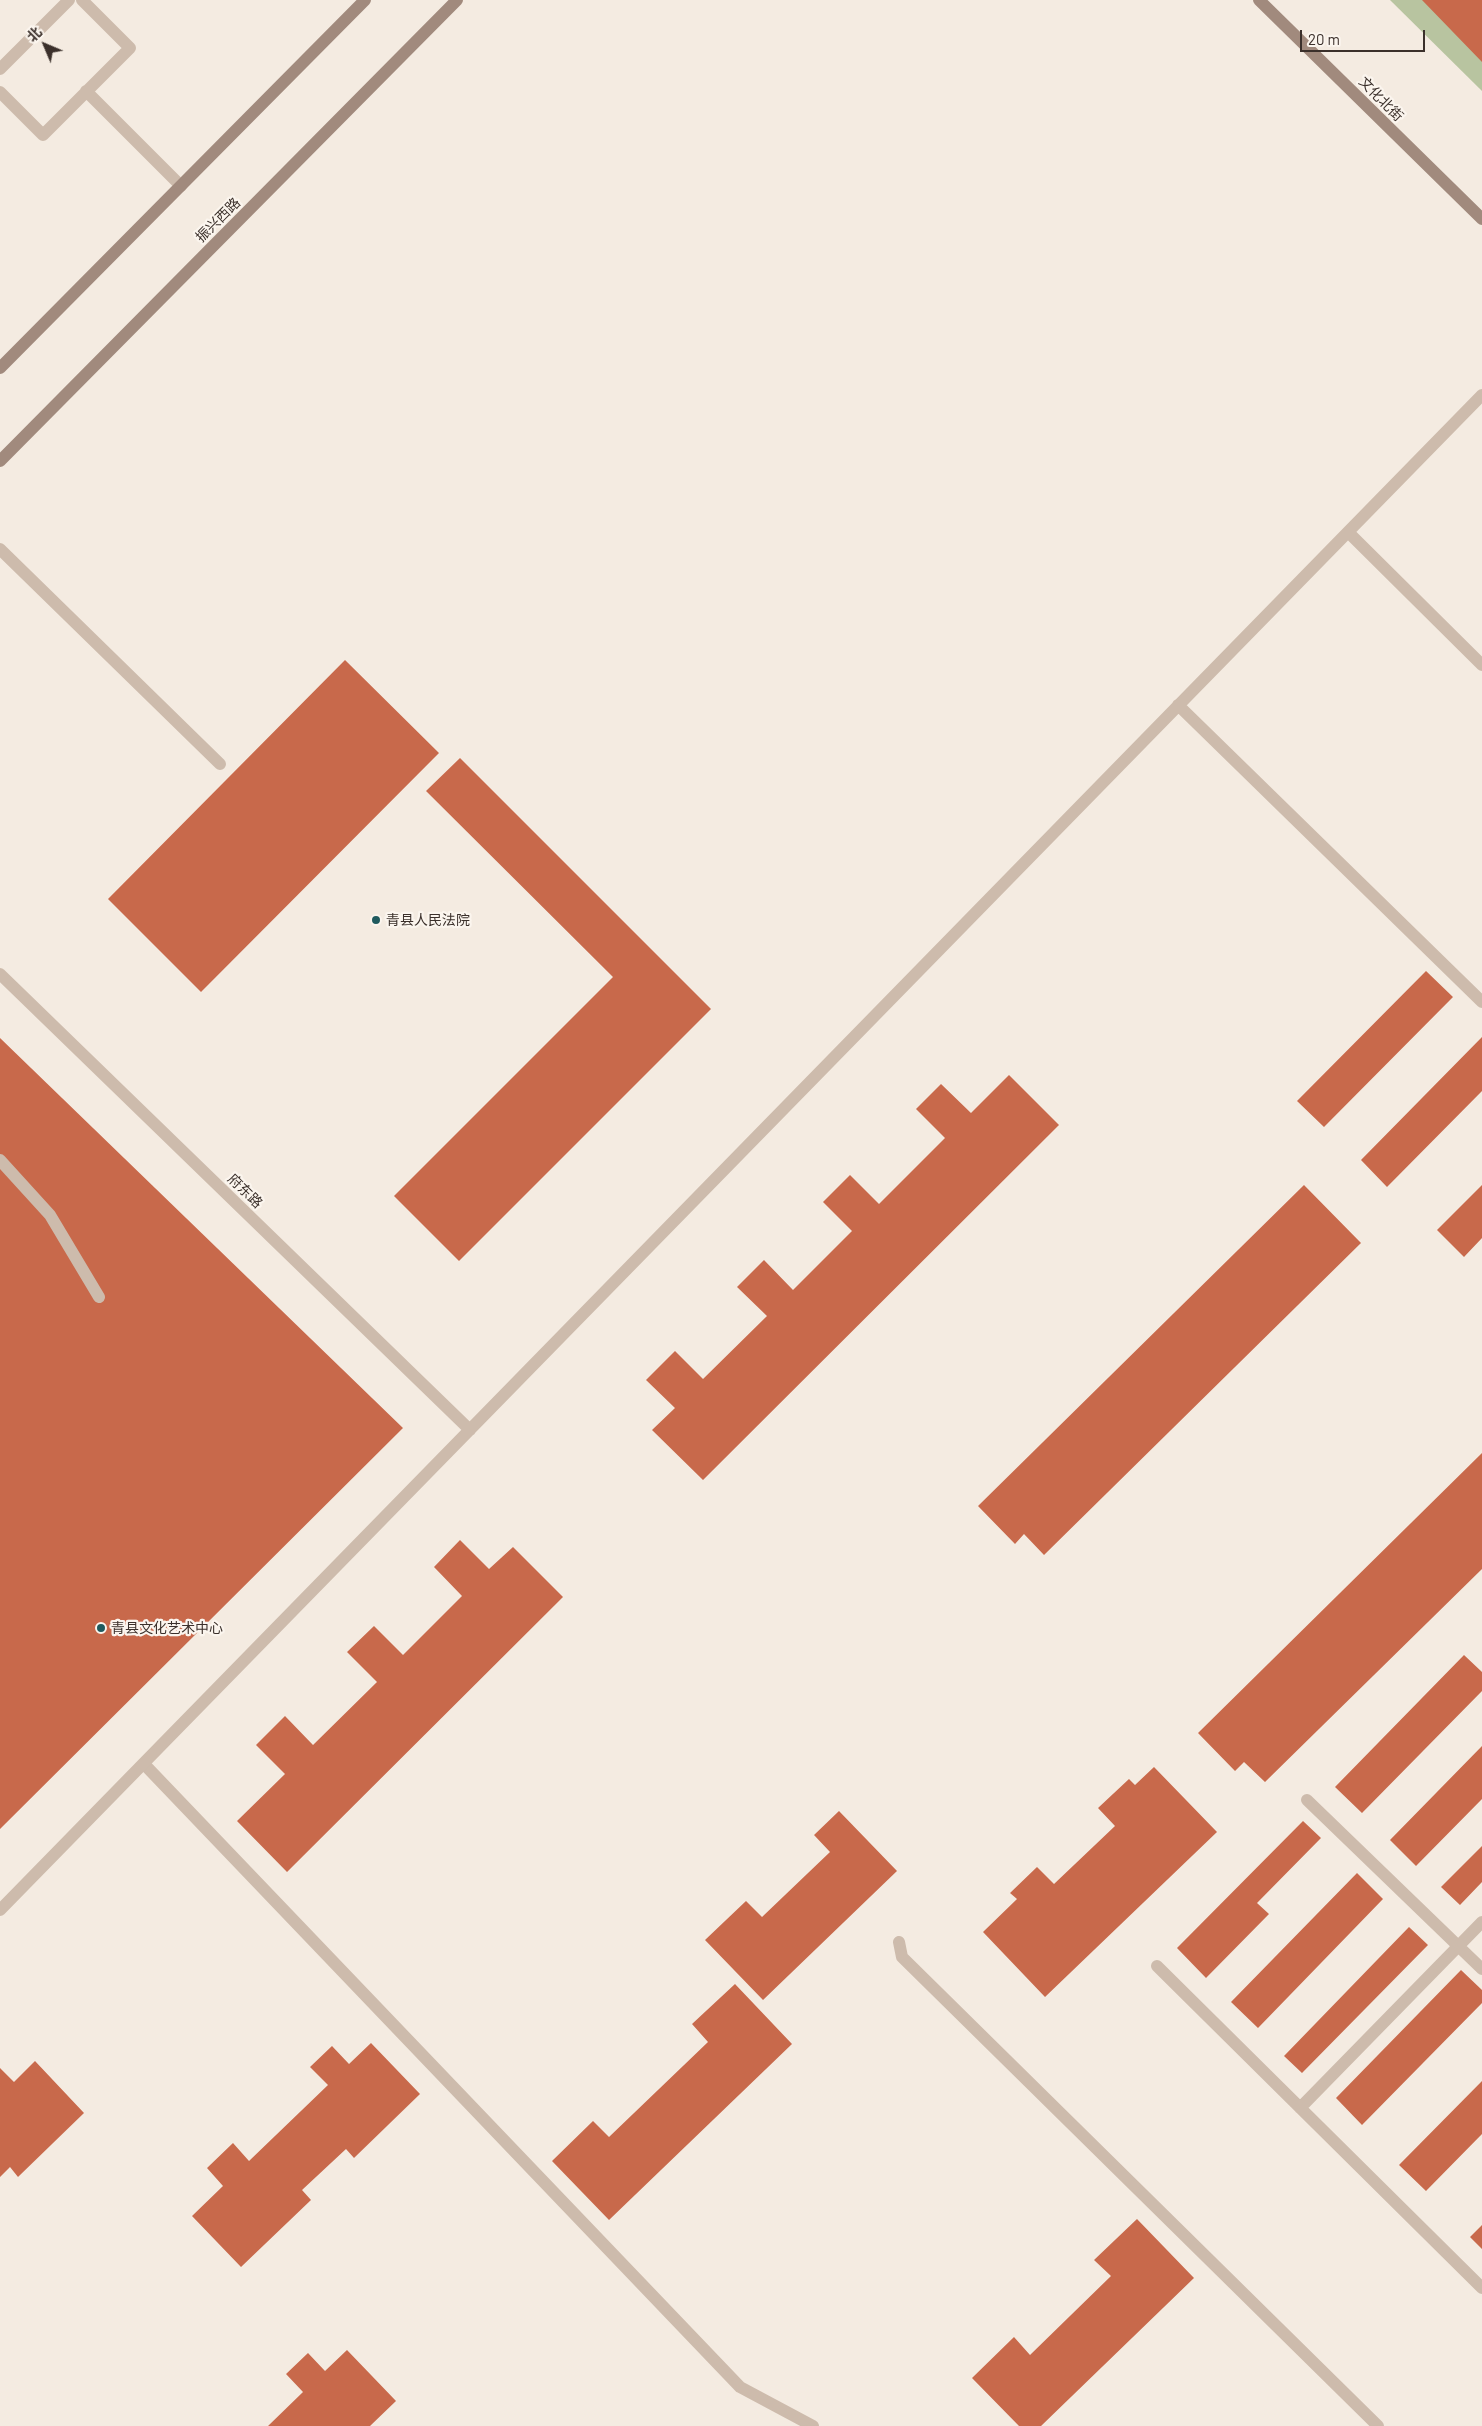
<!DOCTYPE html>
<html>
<head>
<meta charset="utf-8">
<style>
  body { margin:0 }
  #map { position:relative; width:1482px; height:2426px; overflow:hidden; background:#f4ebe1; font-family:Barlow,"Noto Sans SC",sans-serif }
  canvas { display:block }
  .north { position:absolute; left:20px; top:20px; width:50px; height:50px; -webkit-text-stroke:4px #fbf5ee; paint-order:stroke; rotate:315deg; font-size:14px; font-weight:700; line-height:20px; text-align:center; color:#3b302b }
  .north::after { content:''; display:block; margin:auto; width:18px; height:22px; background:#3b302b; clip-path:polygon(50% 0,100% 100%,50% 72%,0 100%) }
  .scale { position:absolute; left:1300px; top:30px; width:125px; height:22px; box-sizing:border-box; border:2px solid #3b302b; border-top:0; padding-left:6px; font-size:15px; line-height:18px; white-space:nowrap; color:#3b302b; -webkit-text-stroke:4px #fbf5ee; paint-order:stroke }
</style>
</head>
<body>
<div id="map">
<canvas width="1482" height="2426"></canvas>
<div class="north">北</div>
<div class="scale">20 m</div>
</div>
<script>
const context = document.querySelector('canvas').getContext('2d');
context.lineJoin = 'round';
function fill(path, color) { context.fillStyle = color; context.fill(path, 'evenodd'); }
const poly = rows => new Path2D(rows.map(r => 'M' + r).join(''));
function stroke(path, color, width, dash) { context.strokeStyle = color; context.lineWidth = width; context.lineCap = dash ? 'butt' : 'round'; context.setLineDash(dash || []); context.stroke(path); }
function label(font, color, halo, rows, align = 'center') {
  context.font = font + ' Barlow,"Noto Sans SC",sans-serif'; context.lineWidth = 4.5; context.setLineDash([]); context.textBaseline = 'middle'; context.strokeStyle = halo; context.fillStyle = color; for (const [text, x, y, turn = 0] of rows) {
    context.save(); context.translate(x, y); context.rotate((+turn || 0) * Math.PI / 180); context.textAlign = isNaN(turn) ? turn : align; if (halo) context.strokeText(text, 0, 0); context.fillText(text, 0, 0); context.restore();
  }
}
const green = poly([
  [1390,0,1482,0,1482,91]
]);
const building = poly([
  [1422,0,1482,0,1482,62],
  [345,660,439,753,201,992,108,899],
  [460,758,711,1009,459,1261,394,1196,613,977,426,791],
  [1426,971,1453,997,1324,1127,1297,1101],
  [1482,1037,1482,1091,1387,1187,1361,1160],
  [0,1038,403,1428,0,1829],
  [1009,1075,1059,1125,703,1480,652,1430,675,1408,646,1380,675,1351,703,1379,767,1316,737,1287,764,1260,793,1290,852,1231,823,1202,850,1175,879,1204,945,1138,916,1109,941,1084,971,1113],
  [1304,1185,1361,1243,1044,1555,1024,1534,1015,1544,978,1506],
  [1482,1185,1482,1238,1464,1257,1437,1230],
  [1482,1453,1482,1569,1265,1782,1244,1762,1235,1771,1198,1733],
  [460,1540,489,1569,513,1547,563,1597,287,1872,237,1821,285,1774,256,1745,285,1716,313,1745,377,1682,347,1652,374,1626,403,1655,462,1596,434,1567],
  [1464,1655,1482,1672,1482,1691,1362,1813,1335,1787],
  [1482,1746,1482,1799,1416,1866,1390,1840],
  [1154,1767,1217,1832,1045,1997,983,1932,1017,1899,1010,1893,1037,1867,1054,1884,1115,1826,1098,1808,1129,1779,1135,1785],
  [839,1811,897,1871,763,2000,705,1940,746,1901,762,1917,830,1852,814,1835],
  [1303,1821,1321,1838,1257,1903,1269,1914,1206,1978,1177,1948],
  [1482,1846,1482,1882,1460,1905,1441,1887],
  [1357,1873,1383,1899,1258,2028,1231,2002],
  [1409,1927,1428,1945,1302,2073,1284,2056],
  [1461,1970,1482,1990,1482,2003,1362,2125,1336,2098],
  [735,1984,792,2044,609,2220,552,2161,593,2121,609,2137,708,2042,692,2024],
  [371,2043,420,2094,354,2158,346,2149,302,2190,311,2200,241,2267,192,2216,223,2186,207,2168,233,2143,249,2161,328,2085,310,2067,332,2046,349,2064],
  [35,2061,84,2113,18,2177,10,2167,0,2177,0,2068,14,2082],
  [1482,2081,1482,2134,1426,2191,1399,2165],
  [1137,2219,1194,2278,1041,2426,1019,2426,972,2378,1014,2337,1030,2355,1111,2276,1094,2260],
  [1482,2225,1482,2249,1470,2237],
  [347,2350,396,2401,370,2426,268,2426,303,2392,286,2374,308,2353,325,2371]
]);
const lane = poly([
  [0,69,69,0],
  [86,91,181,186],
  [0,92,43,135,130,48,82,0],
  [0,549,220,764],
  [0,1160,50,1215,99,1297],
  [144,1764,740,2387,813,2426],
  [899,1942,902,1957,1378,2426]
]);
const street = poly([
  [1348,532,1482,665],
  [1178,705,1482,1002],
  [0,974,470,1430],
  [1307,1800,1482,1969],
  [0,1910,1482,395],
  [1157,1966,1482,2288],
  [1300,2108,1482,1922]
]);
const secondary = poly([
  [1259,0,1482,219],
  [0,368,365,0],
  [0,461,457,0]
]);
const markers = [
  [376,920,5,"#1f5a5e"],
  [101,1628,5,"#1f5a5e"]
];
const streetNames = [
  ["文化北街",1381,99,45],
  ["振兴西路",218,220,-45],
  ["府东路",245,1191,44]
];
const poiNames = [
  ["青县人民法院",386,920],
  ["青县文化艺术中心",111,1628]
];
fill(green, '#b8c4a0');
fill(building, '#c8694b');
stroke(lane, '#cdbbac', 12);
stroke(street, '#cdbbac', 12);
stroke(secondary, '#a18a7d', 12);
for (const [x, y, r, color] of markers) { const dot = new Path2D(); dot.arc(x, y, r, 0, 2 * Math.PI); context.fillStyle = color; context.fill(dot); stroke(dot, '#fbf5ee', 2); }
label('14px', '#3b302b', '#fbf5ee', streetNames);
label('14px', '#3b302b', '#fbf5ee', poiNames, 'left');
</script>
</body>
</html>
